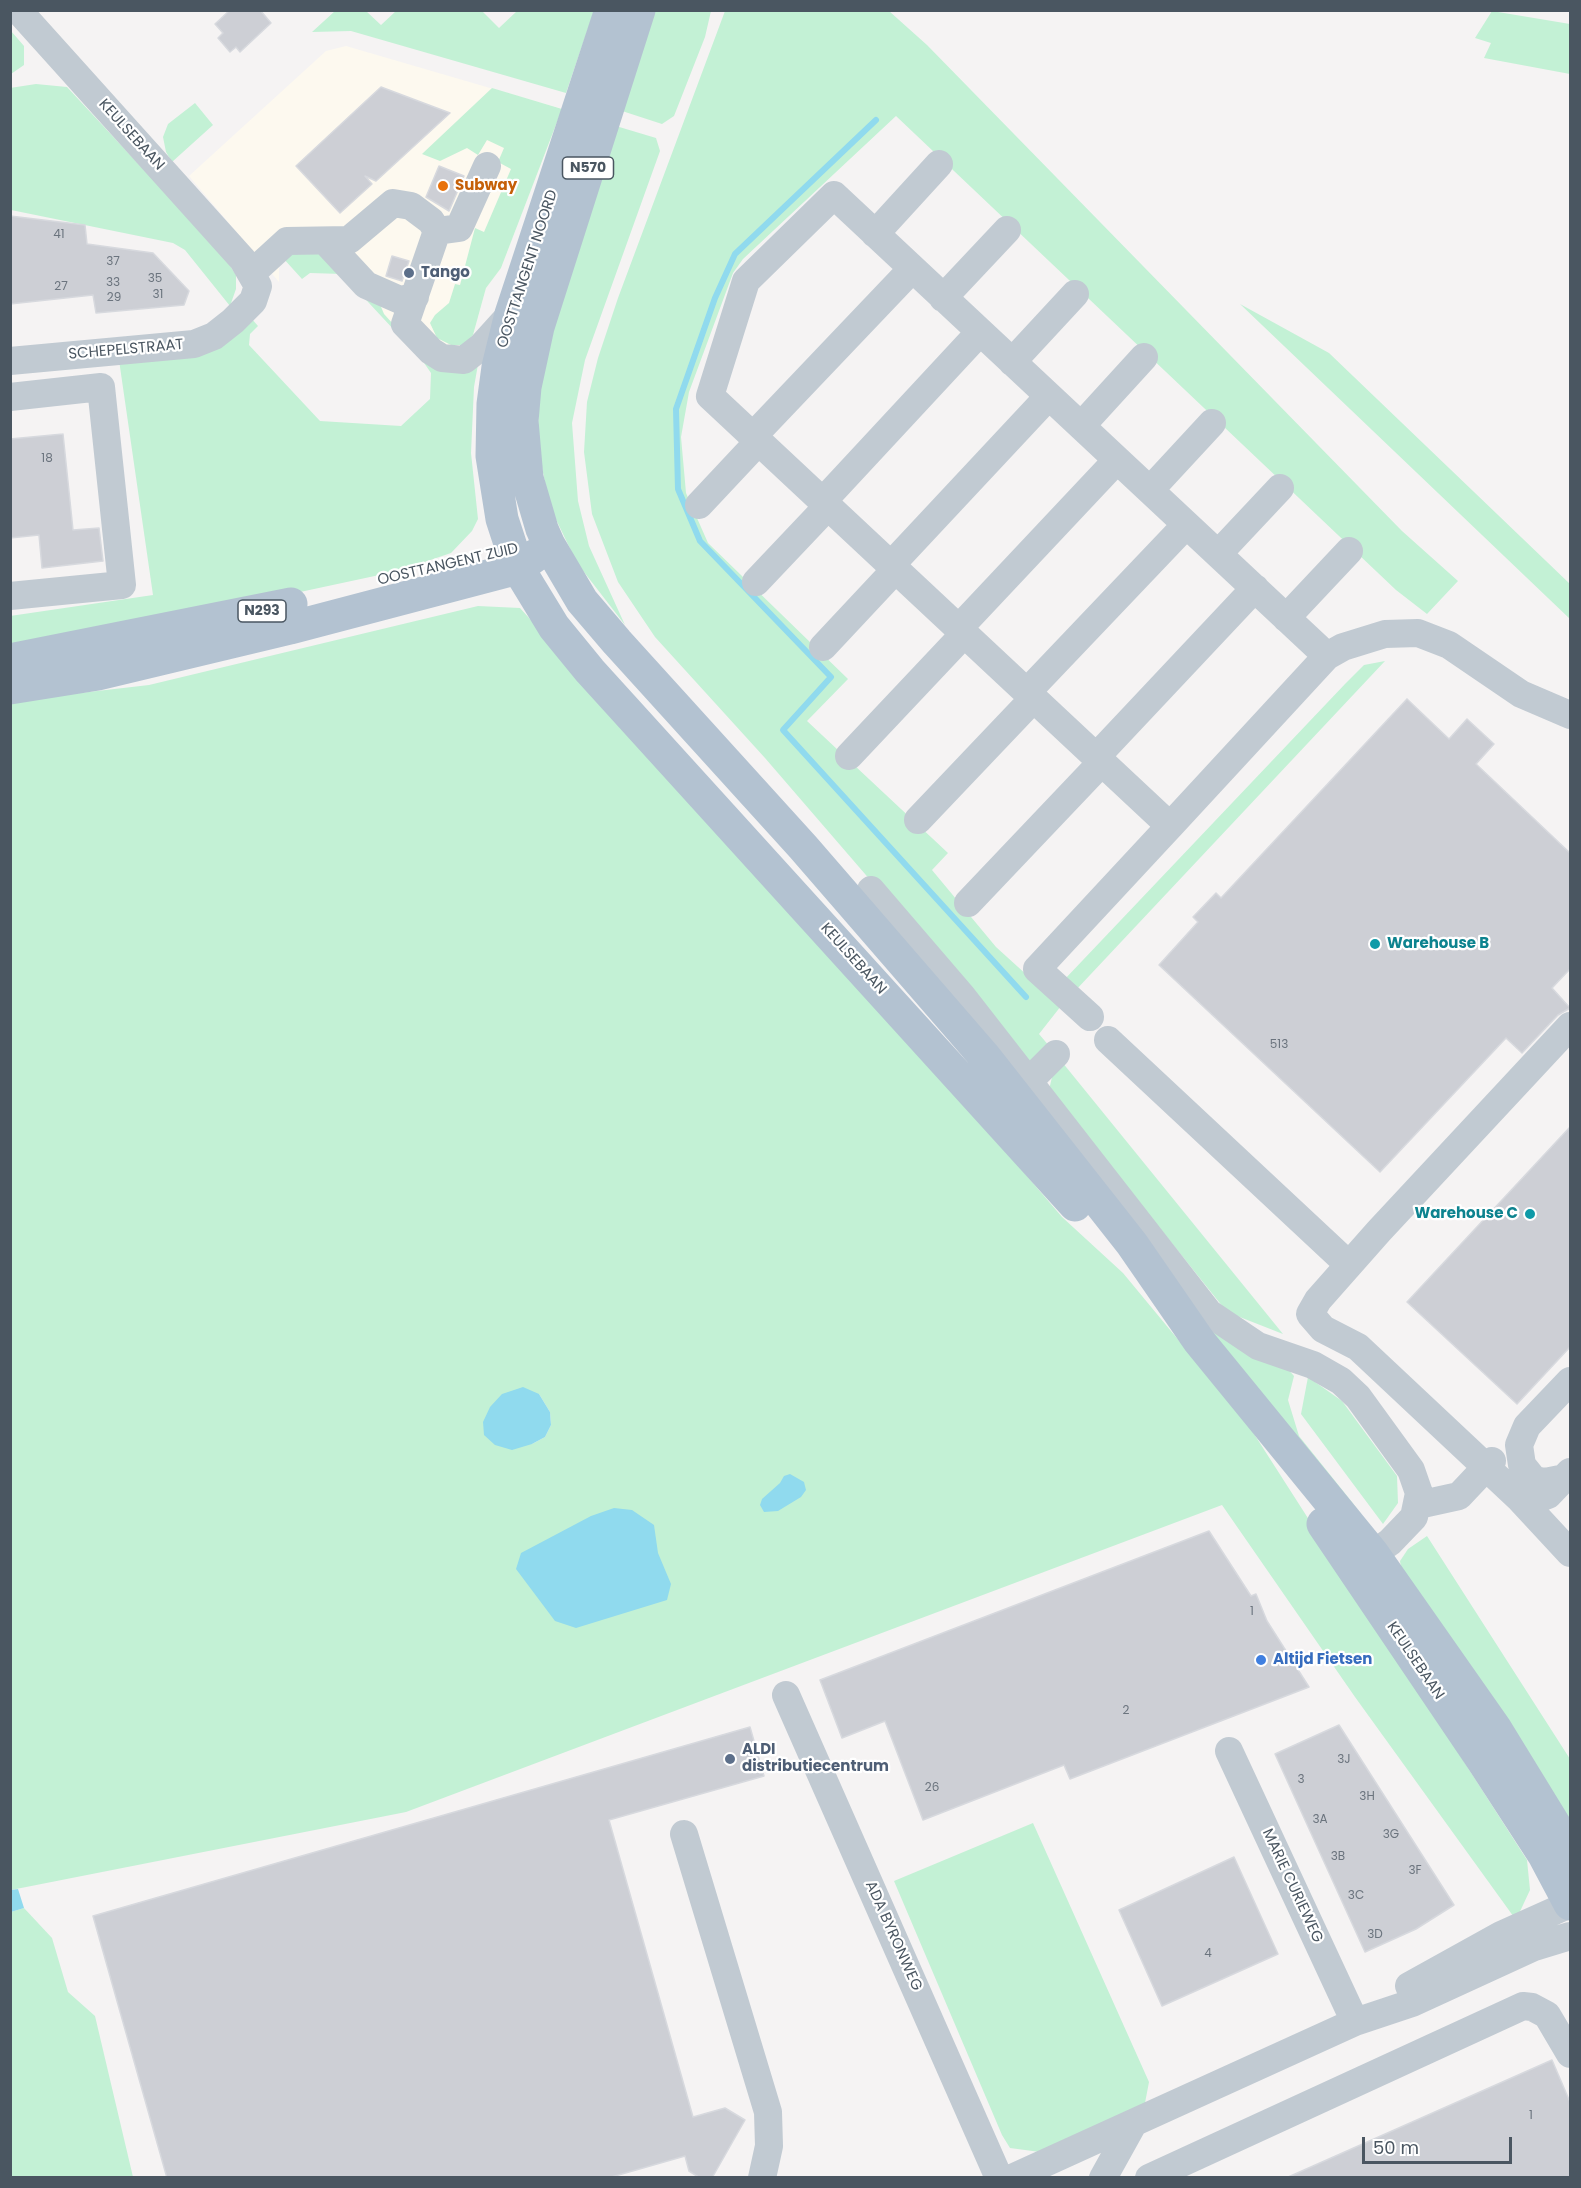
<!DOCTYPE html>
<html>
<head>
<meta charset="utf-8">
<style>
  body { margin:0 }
  #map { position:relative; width:1581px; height:2188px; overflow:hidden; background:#f5f3f3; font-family:Poppins,sans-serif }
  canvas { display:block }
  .frame { position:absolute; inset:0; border:12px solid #4a5661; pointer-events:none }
  .scale { position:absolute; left:1362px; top:2137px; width:150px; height:27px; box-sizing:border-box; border:3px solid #4a5661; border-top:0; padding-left:8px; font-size:18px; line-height:21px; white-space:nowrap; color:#4a5661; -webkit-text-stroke:4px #fff; paint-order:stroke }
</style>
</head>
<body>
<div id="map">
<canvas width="1581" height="2188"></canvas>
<div class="frame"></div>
<div class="scale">50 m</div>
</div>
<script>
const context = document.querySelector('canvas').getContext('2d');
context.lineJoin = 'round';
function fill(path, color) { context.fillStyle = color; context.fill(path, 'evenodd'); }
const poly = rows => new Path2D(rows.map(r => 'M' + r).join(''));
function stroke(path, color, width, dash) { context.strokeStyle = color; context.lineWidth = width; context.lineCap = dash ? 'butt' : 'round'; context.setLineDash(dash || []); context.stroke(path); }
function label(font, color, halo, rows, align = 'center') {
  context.font = font + ' Poppins,sans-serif'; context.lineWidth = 4.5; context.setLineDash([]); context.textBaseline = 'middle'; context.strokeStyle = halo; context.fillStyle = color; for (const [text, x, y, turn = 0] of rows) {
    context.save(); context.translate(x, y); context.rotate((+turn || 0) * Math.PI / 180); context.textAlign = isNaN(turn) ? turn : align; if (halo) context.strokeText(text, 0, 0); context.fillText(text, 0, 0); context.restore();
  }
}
const commercial = poly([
  [346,46,562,109,501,268,486,288,473,335,480,353,429,364,384,314,379,302,327,252,279,261,279,282,189,176,326,51]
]);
const green = poly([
  [335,11,366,11,381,25,396,11,482,11,499,28,517,11,594,11,566,93,351,31,312,32],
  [652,11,711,11,705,37,674,116,662,124,619,110],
  [725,11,889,11,927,45,1402,531,1458,581,1427,614,1396,590,896,116,743,259,733,273,689,392,681,437,686,493,708,543,848,679,807,721,948,853,932,870,996,947,1061,1006,1039,1034,1050,1047,1028,1063,765,758,655,637,618,582,592,514,584,452,587,402,598,358,618,298],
  [1492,11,1570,24,1570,74,1484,58,1491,43,1475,38],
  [11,31,24,46,24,65,11,74],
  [36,84,67,87,223,255,236,275,236,289,230,306,185,250,173,243,11,210,10,88],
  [492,88,562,109,501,268,486,288,473,335,465,345,451,345,437,338,430,323,435,315,449,303,455,284,460,285,475,228,484,232,511,169,498,162,504,148,487,140,478,155,467,148,440,161,422,154],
  [195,103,213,125,172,162,166,152,163,137,168,124],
  [616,126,656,138,660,151,585,360,572,423,578,501,589,546,625,625,577,563,550,507,537,443,540,391,555,315],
  [294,249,327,252,379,302,384,314,429,364,480,353,474,387,471,453,478,519,472,531,451,553,398,571,11,654,10,616,153,595,119,360,251,318,258,326,250,334,249,345,320,421,401,426,430,399,431,373,422,360,342,274,310,273,302,279,283,258],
  [1240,304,1329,353,1570,584,1570,619],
  [478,606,520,608,907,1036,1062,1217,1123,1273,1247,1423,1527,1860,1530,1890,1516,1920,1355,1697,1222,1505,406,1812,11,1890,11,701,149,685],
  [539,1394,550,1412,551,1425,545,1437,532,1444],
  [1385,661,1075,991,1064,980,1345,684,1364,665],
  [1062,1062,1283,1334,1227,1312,1049,1090,1052,1077],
  [1202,1324,1287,1368,1294,1376,1288,1400,1299,1436,1364,1517],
  [1308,1377,1342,1401,1397,1476,1398,1503,1383,1524,1301,1414],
  [1427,1536,1570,1759,1570,1822,1403,1580,1400,1561,1408,1549],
  [1033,1823,1149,2082,1145,2103,1040,2152,1010,2148,1002,2135,894,1881],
  [24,1908,52,1938,68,1992,95,2016,133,2177,11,2177,11,1912]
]);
const water = poly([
  [523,1387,539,1394,550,1412,551,1425,545,1437,532,1444,512,1450,495,1445,484,1435,483,1422,490,1407,502,1394],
  [790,1474,804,1482,806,1490,801,1497,778,1511,764,1512,760,1505,762,1499,780,1483,784,1476],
  [614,1508,632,1510,654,1525,658,1553,671,1584,667,1600,576,1628,555,1621,516,1569,521,1553,591,1516],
  [18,1889,24,1908,11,1912,11,1890]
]);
const stream = poly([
  [876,120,735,254,715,298,676,409,678,489,700,541,831,677,783,730,1026,997]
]);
const building = poly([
  [230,10,260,10,271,23,240,52,236,47,230,52,218,38,223,33,215,24,230,10],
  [381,87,450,113,376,181,365,176,372,184,340,213,296,166,381,87],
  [439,166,464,176,449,211,426,197,439,166],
  [10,216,85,225,87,244,153,253,189,291,184,305,96,313,93,295,10,304,10,216],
  [392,256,409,261,402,281,386,276,392,256],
  [63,434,73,530,99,528,103,561,42,568,39,535,10,538,10,439,63,434],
  [1407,699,1449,739,1467,719,1494,744,1476,764,1570,853,1570,969,1552,988,1570,1008,1558,1015,1522,1053,1506,1038,1380,1172,1159,965,1198,922,1193,917,1216,893,1221,898,1407,699],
  [1570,1127,1570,1347,1517,1404,1407,1302,1570,1127],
  [1209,1531,1251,1596,1256,1594,1267,1621,1309,1687,1070,1779,1064,1765,923,1820,885,1721,842,1738,820,1680,1209,1531],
  [1339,1725,1454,1905,1416,1929,1365,1952,1275,1754,1339,1725],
  [750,1727,764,1776,609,1820,693,2117,725,2108,745,2120,712,2178,700,2178,689,2171,685,2156,608,2178,167,2178,93,1916,750,1727],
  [1234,1857,1278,1954,1162,2006,1119,1910,1234,1857],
  [1552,2060,1570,2102,1570,2178,1286,2178,1552,2060]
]);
const minor = poly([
  [437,231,459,228,487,166],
  [875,234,939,164],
  [326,242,366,285,400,300,415,297],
  [252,273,287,241,349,240,393,203,411,206,431,221,437,231,405,324,431,351,442,358,464,360,482,346,511,314],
  [943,298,1007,230],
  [10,361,194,344,214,336,233,321,253,301,258,286,243,260,18,10],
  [1012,362,1075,294],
  [10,397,101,387,122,585,10,596],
  [1081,426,1144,357],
  [753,436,912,269],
  [1150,490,1212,423],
  [823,501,980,332],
  [699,505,759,441],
  [1218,554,1280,488],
  [891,565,1049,396],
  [756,582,828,506],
  [1286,618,1349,551],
  [959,628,1117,460],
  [823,647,896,569],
  [1327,656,834,195,746,281,710,396,1170,826,1327,656,1343,647,1385,634,1418,633,1449,645,1521,694,1570,715],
  [1027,692,1186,525],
  [849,756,965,633],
  [1096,757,1255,588],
  [918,820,1034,698],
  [871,890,962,996,1209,1313,1258,1346,1313,1365,1341,1381,1358,1397,1411,1470,1419,1493,1414,1517,1390,1542,1356,1566],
  [968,903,1102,762],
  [1090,1017,1037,969,1170,826],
  [1570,1026,1379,1231,1318,1300,1310,1314,1323,1329,1358,1347,1519,1498,1535,1500,1548,1495,1570,1472],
  [1108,1040,1349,1265],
  [1029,1081,1056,1054],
  [1565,1478,1545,1482,1534,1480,1522,1465,1519,1445,1527,1426,1570,1381],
  [1519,1498,1570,1553],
  [1418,1505,1459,1496,1492,1461],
  [786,1695,999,2178],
  [1229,1751,1355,2022],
  [684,1834,768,2112,769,2146,762,2178],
  [1409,1986,1501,1935,1570,1904],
  [1012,2178,1355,2022,1412,2003,1534,1947,1570,1936],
  [1103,2178,1133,2124],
  [1149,2178,1523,2006,1532,2007,1547,2015,1570,2054]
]);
const major = poly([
  [611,10,511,314,498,367,493,404,492,456,502,519,518,568,554,627,590,671,1075,1205],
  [639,10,538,327,525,387,522,421,527,478,542,529,549,545,582,601,617,642,803,847,984,1056,1132,1244,1199,1341,1373,1554,1495,1728,1570,1850],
  [10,660,291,604],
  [10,688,98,674,290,628,518,568,536,555],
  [1323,1524,1483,1761,1544,1855,1570,1904]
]);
const markers = [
  [443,186,6,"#e8710a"],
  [409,273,6,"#5c6f8a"],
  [1375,944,6,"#0f9aa8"],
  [1530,1214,6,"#0f9aa8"],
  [1261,1660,6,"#3f7fe0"],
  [730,1759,6,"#5c6f8a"]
];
const numberNames = [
  ["41",59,235],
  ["37",113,262],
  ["35",155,279],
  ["33",113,283],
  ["27",61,287],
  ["31",158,295],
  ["29",114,298],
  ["18",47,459],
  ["513",1279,1045],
  ["1",1252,1612],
  ["2",1126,1711],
  ["3J",1344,1760],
  ["3",1301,1780],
  ["26",932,1788],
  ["3H",1367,1797],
  ["3A",1320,1820],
  ["3G",1391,1835],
  ["3B",1338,1857],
  ["3F",1415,1871],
  ["3C",1356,1896],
  ["3D",1375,1935],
  ["4",1208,1954],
  ["1",1531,2116]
];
const shields = [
  [588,168,51],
  [262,611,48]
];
const shieldNames = [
  ["N570",588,168],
  ["N293",262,611]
];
const streetNames = [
  ["KEULSEBAAN",131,135,48],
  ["OOSTTANGENT NOORD",528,269,-72],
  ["SCHEPELSTRAAT",126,350,-5],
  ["OOSTTANGENT ZUID",448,565,-13],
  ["KEULSEBAAN",853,959,48],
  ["KEULSEBAAN",1415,1661,56],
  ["MARIE CURIEWEG",1292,1886,65],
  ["ADA BYRONWEG",893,1936,66]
];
const foodNames = [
  ["Subway",455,186]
];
const serviceNames = [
  ["Tango",421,273],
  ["ALDI",742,1750],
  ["distributiecentrum",742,1767]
];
const cultureNames = [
  ["Warehouse B",1387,944],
  ["Warehouse C",1518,1214,"right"]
];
const shopNames = [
  ["Altijd Fietsen",1273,1660]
];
fill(commercial, '#fdf9ef');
fill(green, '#c3f1d5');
fill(water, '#90daee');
stroke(stream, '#90daee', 6);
fill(building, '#cdcfd5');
stroke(building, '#d7d9de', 1.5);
stroke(minor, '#c1cad2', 28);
stroke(major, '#b3c2d1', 33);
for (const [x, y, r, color] of markers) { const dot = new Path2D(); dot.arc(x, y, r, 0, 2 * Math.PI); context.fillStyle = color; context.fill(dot); stroke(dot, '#fff', 2); }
label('12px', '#6b747e', null, numberNames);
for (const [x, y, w] of shields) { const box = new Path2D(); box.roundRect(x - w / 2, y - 11, w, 22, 4.5); context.fillStyle = '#fff'; context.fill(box); stroke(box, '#4a5661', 1.5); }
label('bold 14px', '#4a5661', null, shieldNames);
label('15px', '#4a5661', '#fff', streetNames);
label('bold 15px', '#c56008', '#fff', foodNames, 'left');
label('bold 15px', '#4e5e75', '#fff', serviceNames, 'left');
label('bold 15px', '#0d838f', '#fff', cultureNames, 'left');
label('bold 15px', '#366cbe', '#fff', shopNames, 'left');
</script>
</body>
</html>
